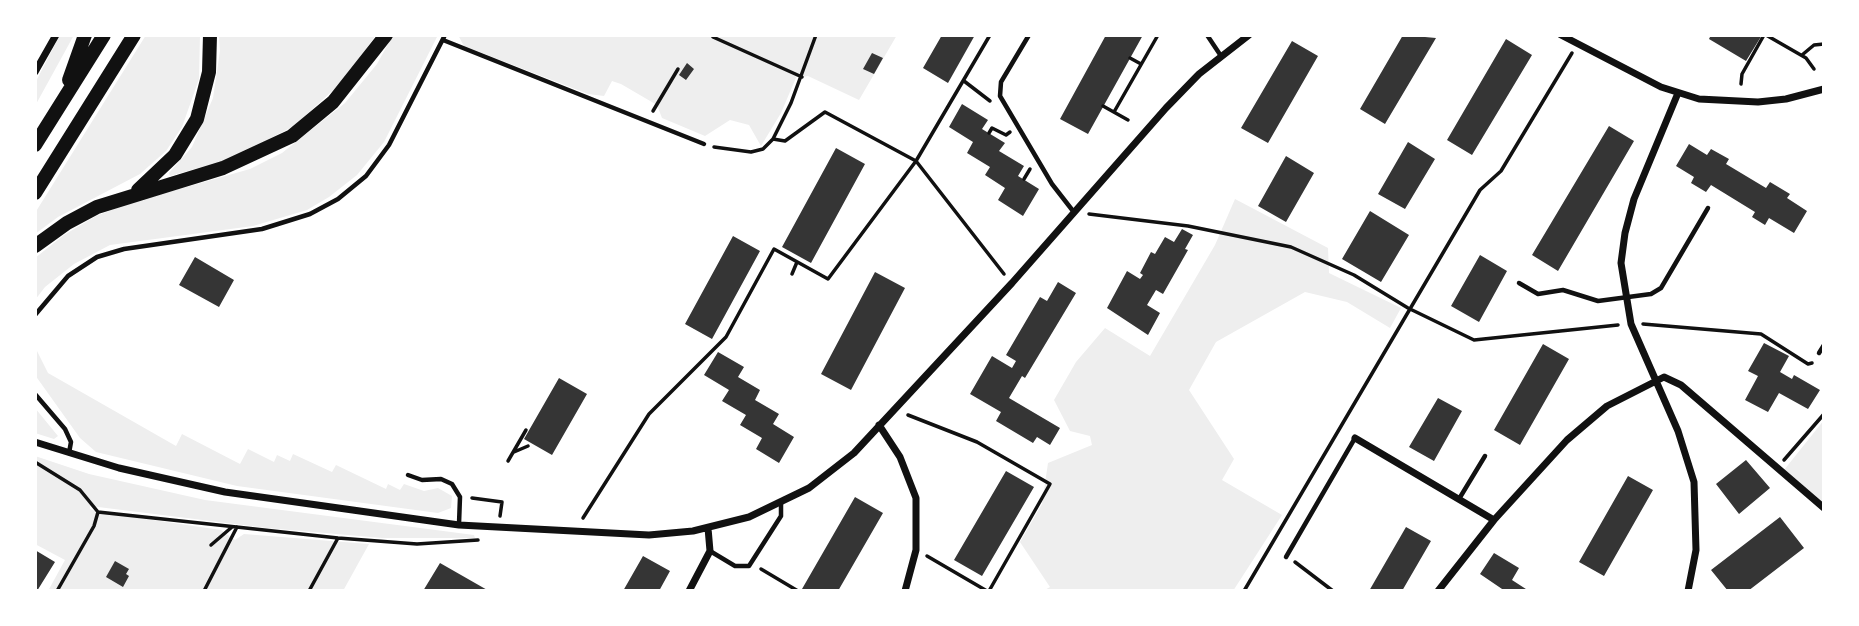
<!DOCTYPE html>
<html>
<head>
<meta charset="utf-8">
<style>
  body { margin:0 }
  #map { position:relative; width:1859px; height:626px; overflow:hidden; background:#fff; font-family:"Titillium Web",sans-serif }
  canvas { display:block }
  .frame { position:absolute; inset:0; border:37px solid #fff; pointer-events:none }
</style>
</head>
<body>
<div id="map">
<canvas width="1859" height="626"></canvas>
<div class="frame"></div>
</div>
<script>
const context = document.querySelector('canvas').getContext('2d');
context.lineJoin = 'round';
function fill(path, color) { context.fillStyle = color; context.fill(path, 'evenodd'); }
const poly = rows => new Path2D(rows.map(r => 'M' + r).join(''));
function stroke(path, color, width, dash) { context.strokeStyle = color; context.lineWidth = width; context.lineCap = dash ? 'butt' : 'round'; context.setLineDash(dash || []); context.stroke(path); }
const green = poly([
  [60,35,74,35,35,106,35,83],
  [146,35,200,35,199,79,182,127,166,151,140,174,58,217,35,234,35,213],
  [219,35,376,35,342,82,294,126,230,159,170,176,169,173,192,147,213,98,220,51],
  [393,35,438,35,384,142,357,175,329,197,307,210,253,226,110,245,74,264,45,287,35,300,35,258,64,235,96,216,130,203,250,169,282,153,345,103,377,64],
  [458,35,897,35,859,100,808,76,802,77,798,73,781,113,761,146,749,125,730,120,705,136,662,118,657,105,621,84,612,81,604,96,588,94,464,46],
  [1235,199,1328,248,1329,273,1401,308,1390,328,1347,302,1305,292,1216,342,1189,390,1234,459,1222,480,1282,515,1233,591,1043,591,1050,587,1020,542,1042,504,1048,463,1092,445,1090,436,1070,431,1054,400,1076,362,1105,328,1150,356,1215,245],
  [35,347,48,373,176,446,182,434,240,464,248,449,274,462,277,455,290,461,293,454,332,472,336,465,386,489,388,484,400,490,404,484,424,491,438,488,452,496,451,508,438,513,237,486,96,452,80,438,35,375],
  [35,408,58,436,54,439,35,433],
  [1824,420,1824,511,1784,470],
  [35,456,89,474,205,500,474,535,475,538,382,538,267,528,90,506,90,509,98,512,221,530,235,540,244,534,369,544,343,591,48,591,65,560,35,544]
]);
const building = poly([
  [942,35,975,35,948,83,923,68],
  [1106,35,1143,35,1088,134,1060,119],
  [1403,35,1436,38,1385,124,1360,109],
  [1711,35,1762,35,1746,61,1709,39],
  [1506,39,1532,55,1472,155,1447,140],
  [1292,41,1318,56,1268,143,1241,128],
  [872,53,883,58,874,74,863,69],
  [687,63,694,69,686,80,679,75],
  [962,104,988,120,982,129,1005,143,999,151,1024,166,1018,176,1039,189,1023,216,998,200,1005,188,985,175,990,167,967,153,973,142,949,127],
  [1609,126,1634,141,1558,271,1532,255],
  [1408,142,1435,159,1405,209,1378,194],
  [1689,144,1707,155,1711,149,1729,159,1726,164,1766,188,1770,182,1790,194,1787,198,1807,211,1794,233,1769,218,1765,225,1752,217,1755,212,1711,185,1706,192,1691,183,1694,177,1676,166],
  [836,148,865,164,811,263,782,247],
  [1286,156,1314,173,1286,222,1258,206],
  [1370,211,1409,235,1381,282,1342,259],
  [1182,229,1193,235,1185,249,1188,250,1163,294,1156,290,1147,305,1160,313,1148,335,1107,308,1127,271,1140,279,1143,275,1140,273,1151,252,1155,254,1165,237,1174,242],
  [733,236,760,251,712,339,685,324],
  [1480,255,1507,271,1479,322,1451,306],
  [195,257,234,280,219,307,179,285],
  [875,272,905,288,851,390,821,374],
  [1058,282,1076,293,1025,378,1022,376,1009,398,1060,428,1050,445,1037,437,1033,443,996,421,1001,412,970,394,992,356,1012,368,1016,361,1006,355,1040,297,1047,301],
  [1764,343,1789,356,1780,372,1792,379,1794,375,1820,390,1808,409,1779,393,1768,412,1745,400,1758,376,1748,371],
  [1543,344,1569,359,1520,445,1494,430],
  [718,352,744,367,738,377,760,390,755,400,779,414,773,424,794,437,779,463,756,449,762,438,740,425,746,415,722,401,729,390,704,375],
  [559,378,587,394,552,455,524,439],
  [1438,398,1462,411,1434,461,1409,447],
  [1746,460,1770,488,1739,514,1716,484],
  [1006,471,1034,487,982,576,954,560],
  [1628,476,1653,490,1604,576,1579,562],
  [855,497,883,513,838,591,806,591,802,589],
  [1780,517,1804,548,1748,591,1728,591,1711,570],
  [1406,527,1431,541,1402,591,1369,591],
  [35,550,55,562,37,591,35,591],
  [1494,553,1519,568,1512,580,1529,591,1505,591,1480,574],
  [643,556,670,571,659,591,623,591],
  [115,561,129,569,126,574,129,576,123,587,106,577],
  [440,563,489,591,423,591]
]);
const path = poly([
  [1766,35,1806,58,1814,69],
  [713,37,802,77],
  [1802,55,1814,45,1824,44],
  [1130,58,1141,64],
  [964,81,990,101],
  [1741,84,1742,74,1764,35],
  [1103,106,1128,120],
  [653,111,678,69],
  [1114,112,1158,35],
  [989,133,992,128,1006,135,1010,132],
  [773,139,785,141,825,112,916,161,990,35],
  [714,147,751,152,763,149,773,139,791,103,816,35],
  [1024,179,1030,169],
  [1089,214,1188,226,1291,247,1354,275,1408,308,1474,340,1618,325],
  [792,274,797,262],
  [1643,324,1761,334,1808,364,1812,363],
  [908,415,977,442,1050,484,989,591],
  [514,452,528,446],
  [1784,460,1824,414],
  [508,461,526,430],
  [35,462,80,490,98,512,338,538,417,544,478,540],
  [472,498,502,502,500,516],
  [583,518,649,414,726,337,774,249,828,279,916,161,1004,274],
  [211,545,232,527],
  [927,556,987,591],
  [1295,562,1333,591],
  [761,569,798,591],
  [57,591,94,526,98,512],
  [204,591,237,527],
  [309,591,338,538],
  [1244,591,1480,190,1501,171,1572,53]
]);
const service = poly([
  [1029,35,1001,82,1000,96,1052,184,1073,211],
  [1207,35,1221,56],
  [443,40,704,144],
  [1519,283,1538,294,1563,290,1598,301,1651,294,1661,288,1708,208],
  [35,315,68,276,97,257,124,249,262,229,310,214,338,199,366,176,389,145,445,35],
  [1819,353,1824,345],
  [35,394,65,429,71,442,69,453],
  [408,475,422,480,441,479,452,484,460,497,459,524],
  [1459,499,1485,456],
  [710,551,735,566,749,566,781,516,781,504],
  [1286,557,1355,438]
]);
const minor = poly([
  [1561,35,1661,87,1699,99,1758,102,1786,99,1824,89],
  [35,72,56,35],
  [1678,93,1634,199,1625,233,1621,263,1631,324,1678,431,1694,482,1696,550,1688,591],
  [879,425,900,457,916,498,916,550,905,591],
  [1355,438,1494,520],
  [35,442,119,468,225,492,459,525,649,535,693,531,749,517,809,488,854,453,1012,283,1166,108,1199,74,1249,35],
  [689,591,710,551,708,528],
  [1438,591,1494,520,1567,440,1607,406,1664,377,1681,385,1824,508]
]);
const trunk = poly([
  [69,80,85,35],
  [35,145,104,35],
  [138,190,175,155,197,119,209,72,210,35],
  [35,193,134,35],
  [35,246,67,223,97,207,223,168,292,136,333,102,386,35]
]);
fill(green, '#eee');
fill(building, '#353535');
stroke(path, '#111', 3.5);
stroke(service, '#111', 4.5);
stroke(minor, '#111', 7);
stroke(trunk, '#111', 14);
</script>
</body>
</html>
